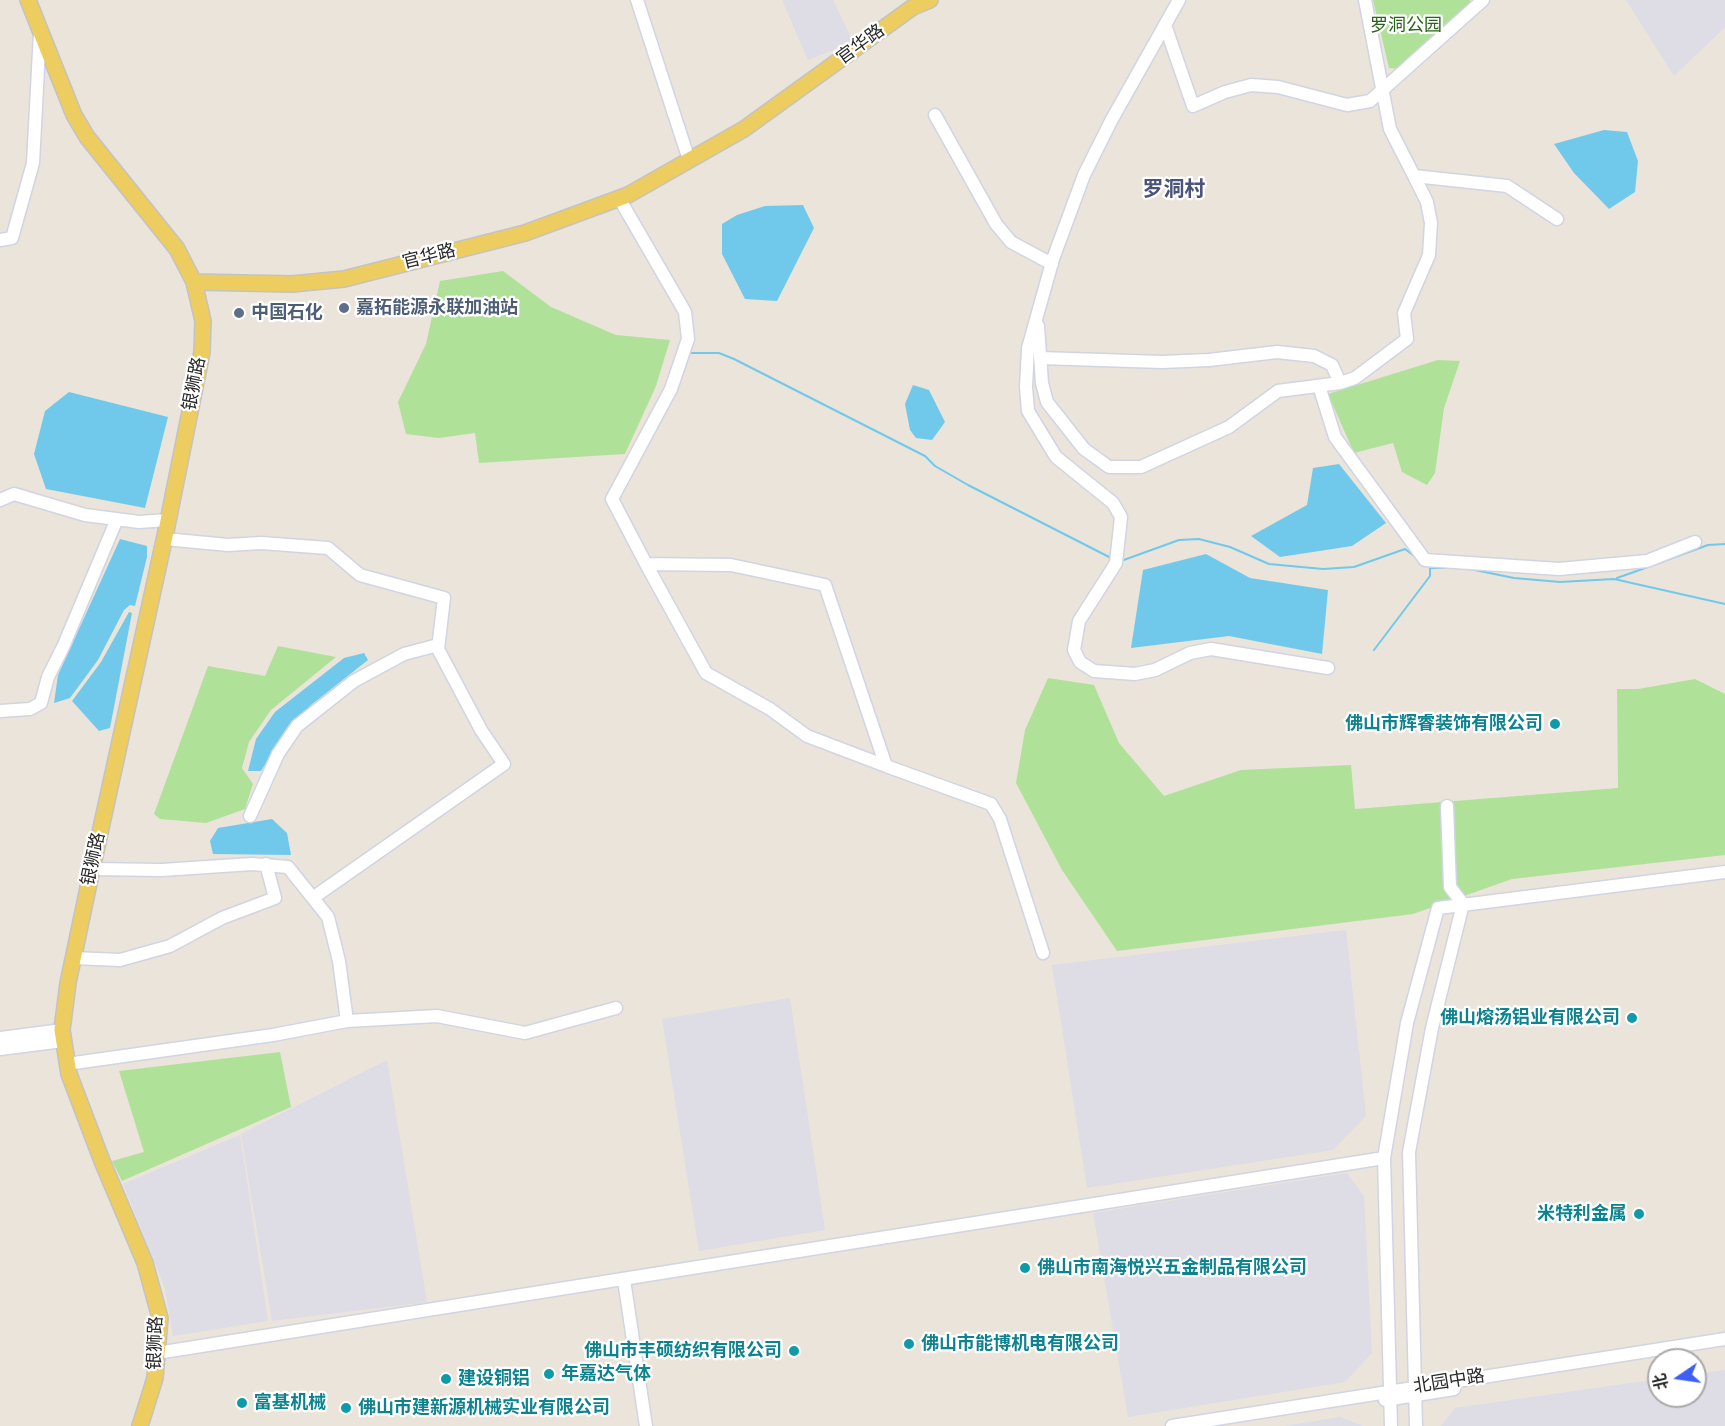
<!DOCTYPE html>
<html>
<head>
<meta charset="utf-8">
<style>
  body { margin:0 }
  #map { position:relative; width:1725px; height:1426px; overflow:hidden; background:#ebe4db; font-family:Signika,"Noto Sans SC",sans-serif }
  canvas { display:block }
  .north { position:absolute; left:1647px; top:1348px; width:60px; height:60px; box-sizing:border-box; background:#fff; border:2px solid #a9a9a9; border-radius:50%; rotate:257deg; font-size:16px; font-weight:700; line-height:24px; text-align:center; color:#292929 }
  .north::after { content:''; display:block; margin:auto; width:21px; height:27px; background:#3e5ef5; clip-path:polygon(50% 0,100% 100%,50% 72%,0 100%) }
</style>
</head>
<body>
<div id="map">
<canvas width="1725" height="1426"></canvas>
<div class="north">北</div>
</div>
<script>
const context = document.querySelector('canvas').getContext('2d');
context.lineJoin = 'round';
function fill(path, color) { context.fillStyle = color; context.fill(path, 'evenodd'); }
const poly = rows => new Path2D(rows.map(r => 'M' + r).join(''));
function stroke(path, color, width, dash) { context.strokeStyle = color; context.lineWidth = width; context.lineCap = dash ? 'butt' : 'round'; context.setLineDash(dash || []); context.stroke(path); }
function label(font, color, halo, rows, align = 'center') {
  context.font = font + ' Signika,"Noto Sans SC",sans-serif'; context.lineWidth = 4.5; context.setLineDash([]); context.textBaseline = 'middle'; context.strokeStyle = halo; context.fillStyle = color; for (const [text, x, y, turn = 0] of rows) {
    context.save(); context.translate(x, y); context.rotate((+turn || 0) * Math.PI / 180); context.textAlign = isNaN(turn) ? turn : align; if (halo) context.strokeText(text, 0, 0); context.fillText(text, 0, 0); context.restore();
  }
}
const industrial = poly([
  [782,0,833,0,853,42,808,60],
  [1626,0,1725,0,1725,27,1674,76],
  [1346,930,1366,1116,1333,1150,1087,1188,1052,965],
  [790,998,825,1230,699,1251,662,1019],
  [387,1060,427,1302,272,1321,241,1134],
  [240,1135,268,1321,173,1336,165,1288,123,1184],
  [1347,1173,1364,1196,1372,1353,1345,1382,1128,1417,1093,1213],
  [1725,1370,1725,1426,1441,1426,1455,1408,1659,1379,1659,1396,1695,1396,1695,1374],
  [1340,1417,1363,1426,1284,1426]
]);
const green = poly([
  [1373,0,1470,0,1471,4,1398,69,1389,68],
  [503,271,551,307,616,335,670,340,656,386,625,454,479,463,475,433,439,438,406,434,398,402,426,344,440,281],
  [1438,360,1460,361,1444,408,1435,473,1427,485,1402,472,1393,443,1354,453,1328,394],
  [278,646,336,657,271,710,249,742,242,768,253,784,245,809,206,823,160,819,154,814,208,666,265,676],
  [1048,678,1094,685,1119,743,1164,796,1241,770,1351,765,1355,809,1618,788,1617,689,1638,689,1695,679,1725,694,1725,855,1512,879,1413,914,1117,951,1062,870,1016,783,1025,730],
  [280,1052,291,1107,122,1181,112,1161,144,1152,119,1071]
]);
const water = poly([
  [1604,130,1627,132,1638,161,1635,192,1609,209,1574,173,1554,144],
  [803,205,814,228,777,301,745,299,722,254,722,224,737,215,765,206],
  [913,385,929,390,945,422,932,440,916,438,910,430,905,404],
  [69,392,168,417,145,508,46,489,34,454,45,411],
  [1339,464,1386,523,1352,546,1280,557,1251,536,1307,505,1313,468],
  [120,539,147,546,147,557,135,606,130,605,124,610,98,660,70,698,54,703,58,675],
  [1206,554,1250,578,1328,590,1322,654,1229,636,1131,648,1143,570],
  [129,612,132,613,110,728,99,731,72,701,101,662],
  [364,653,368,660,311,705,284,734,261,771,248,771,256,739,275,712,344,658],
  [272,819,287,833,291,855,213,854,210,841,218,828]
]);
const stream = poly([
  [690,353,719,353,734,359,925,456,935,466,968,485,1113,559],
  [1121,561,1179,540,1199,539,1230,547,1269,564,1323,569,1354,567,1405,549,1413,555],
  [1656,564,1708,545,1725,544],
  [1465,568,1514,578,1560,582,1614,579,1725,604],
  [1617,578,1648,567],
  [1374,650,1430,576,1430,568,1459,568]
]);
const minor = poly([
  [637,0,689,160],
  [1179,0,1111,121,1084,175,1053,259,1028,348,1026,387,1028,411,1056,457,1113,503,1121,517,1116,563,1079,621,1074,650,1080,662,1094,671,1135,674,1155,670,1190,653,1211,649,1328,668],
  [1365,0,1390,129,1414,176],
  [1165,25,1193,106,1225,92,1251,85,1278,87,1347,105,1370,101,1483,0],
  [935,115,996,224,1011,242,1052,264],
  [619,198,685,312,688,339,671,389,612,499,646,564,731,565,825,585,886,766,991,804,1000,819,1043,953],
  [0,240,12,238,33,163,40,32],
  [1038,326,1042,383,1047,402,1084,449,1109,467,1141,467,1229,427,1278,391,1340,383],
  [1040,358,1162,362,1209,360,1277,352,1314,356,1332,365,1340,383,1355,378,1407,339,1404,313,1429,255,1431,223,1427,202,1414,176,1507,186,1557,219],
  [1319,386,1335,437,1425,560,1559,569,1647,561,1695,542],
  [0,500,14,494,85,515,139,522,168,520],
  [165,539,228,545,261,543,328,548,360,575,444,598,438,649,481,730,504,764,314,897],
  [646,564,706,673,770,709,807,736,886,766],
  [0,711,30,709,41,703,48,677,63,647,117,519],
  [250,816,278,754,297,726,354,681,404,654,438,645],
  [92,869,162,870,252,864,288,867,328,917,339,961,347,1021],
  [73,958,120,960,170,946,222,918,275,898,266,864],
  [0,1038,62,1030],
  [0,1049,63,1041],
  [67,1064,273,1035,347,1021,437,1016,525,1033,616,1008],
  [624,1280,646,1426],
  [157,1353,1384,1158],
  [1385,1400,1454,1389],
  [1172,1426,1725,1339],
  [1391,1426,1384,1158,1407,1023,1438,908,1725,872],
  [1416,1426,1409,1152,1432,1028,1463,904,1450,887,1447,806]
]);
const major = poly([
  [28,0,74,115,87,137,177,249,194,282,203,321,202,352,165,536,92,869,68,983,62,1030,69,1074,102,1161,145,1263,160,1318,155,1378,140,1426],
  [194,282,292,284,344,279,525,233,628,195,744,129,913,7,930,0]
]);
const markers = [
  [344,308,6,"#5c6f8a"],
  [239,313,6,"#5c6f8a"],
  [1555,724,6,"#0f9aa8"],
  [1632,1018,6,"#0f9aa8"],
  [1639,1214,6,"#0f9aa8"],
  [1025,1268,6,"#0f9aa8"],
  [909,1344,6,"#0f9aa8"],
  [794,1351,6,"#0f9aa8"],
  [549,1374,6,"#0f9aa8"],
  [446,1379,6,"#0f9aa8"],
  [242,1403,6,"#0f9aa8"],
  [346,1408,6,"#0f9aa8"]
];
const parkNames = [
  ["罗洞公园",1406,26]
];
const streetNames = [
  ["官华路",861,45,-36],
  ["官华路",429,257,-14],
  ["银狮路",195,384,-79],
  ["银狮路",94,859,-78],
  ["银狮路",156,1343,-88],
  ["北园中路",1449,1382,-9]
];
const serviceNames = [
  ["嘉拓能源永联加油站",356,308],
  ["中国石化",251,313]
];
const cultureNames = [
  ["佛山市辉睿装饰有限公司",1543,724,"right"],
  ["佛山熔汤铝业有限公司",1620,1018,"right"],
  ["米特利金属",1627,1214,"right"],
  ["佛山市南海悦兴五金制品有限公司",1037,1268],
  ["佛山市能博机电有限公司",921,1344],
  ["佛山市丰硕纺织有限公司",782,1351,"right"],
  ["年嘉达气体",561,1374],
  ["建设铜铝",458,1379],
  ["富基机械",254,1403],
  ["佛山市建新源机械实业有限公司",358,1408]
];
const quarterNames = [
  ["罗洞村",1174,190]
];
fill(industrial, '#dedce4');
fill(green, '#b0e199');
fill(water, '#70c9eb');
stroke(stream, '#70c9eb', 2);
stroke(minor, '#d1d4e2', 15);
stroke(major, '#c3c3c3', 18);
stroke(minor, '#fff', 12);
stroke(major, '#edcd5f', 15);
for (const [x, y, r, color] of markers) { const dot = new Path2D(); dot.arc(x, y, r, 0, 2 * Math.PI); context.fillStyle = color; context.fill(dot); stroke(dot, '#fff', 2); }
label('18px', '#2a641b', '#fff', parkNames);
label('18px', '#292929', '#fff', streetNames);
label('bold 18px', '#4e5e75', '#fff', serviceNames, 'left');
label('bold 18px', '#0d838f', '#fff', cultureNames, 'left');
label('bold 21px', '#4b5379', '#fff', quarterNames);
</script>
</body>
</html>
